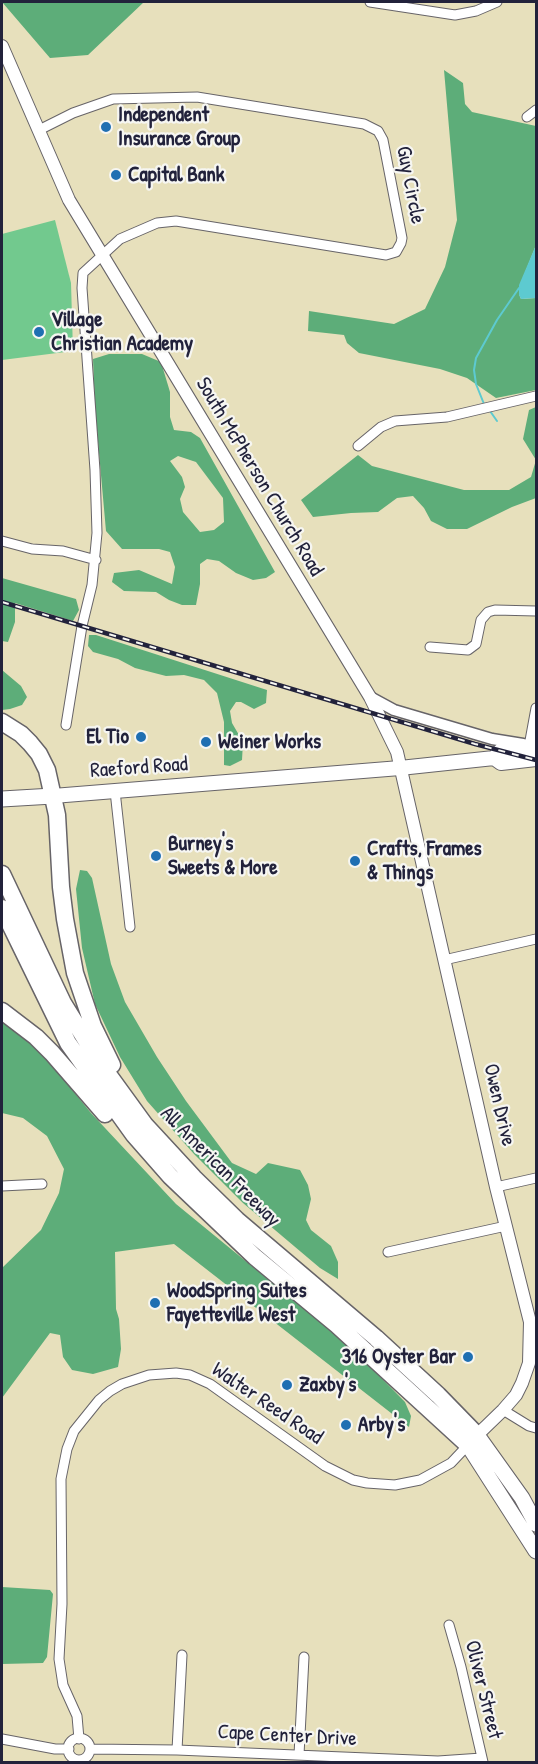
<!DOCTYPE html>
<html>
<head>
<meta charset="utf-8">
<style>
  body { margin:0 }
  #map { position:relative; width:538px; height:1764px; overflow:hidden; background:#e7e0bc; font-family:"Patrick Hand",sans-serif }
  canvas { display:block }
  .frame { position:absolute; inset:0; border:3px solid #22223b; pointer-events:none }
</style>
</head>
<body>
<div id="map">
<canvas width="538" height="1764"></canvas>
<div class="frame"></div>
</div>
<script>
const context = document.querySelector('canvas').getContext('2d');
context.lineJoin = 'round';
function fill(path, color) { context.fillStyle = color; context.fill(path, 'evenodd'); }
const poly = rows => new Path2D(rows.map(r => 'M' + r).join(''));
function stroke(path, color, width, dash) { context.strokeStyle = color; context.lineWidth = width; context.lineCap = dash ? 'butt' : 'round'; context.setLineDash(dash || []); context.stroke(path); }
function label(font, color, halo, rows, align = 'center') {
  context.font = font + ' "Patrick Hand",sans-serif'; context.lineWidth = 4.5; context.setLineDash([]); context.textBaseline = 'middle'; context.strokeStyle = halo; context.fillStyle = color; for (const [text, x, y, turn = 0] of rows) {
    context.save(); context.translate(x, y); context.rotate((+turn || 0) * Math.PI / 180); context.textAlign = isNaN(turn) ? turn : align; if (halo) context.strokeText(text, 0, 0); context.fillText(text, 0, 0); context.restore();
  }
}
const green = poly([
  [55,220,71,283,73,351,2,360,2,234]
]);
const forest = poly([
  [2,2,144,2,88,55,50,58],
  [444,70,463,83,465,104,472,112,536,126,536,245,519,288,519,294,521,299,536,298,536,390,496,398,467,378,440,369,359,353,347,343,344,335,308,331,309,311,394,324,425,309,445,267,457,220],
  [109,354,142,354,161,362,170,392,170,417,174,430,191,432,200,438,275,572,266,578,253,580,236,573,219,561,207,559,200,564,200,584,196,605,182,605,169,600,156,592,124,591,112,582,114,573,139,570,172,584,175,567,170,552,159,549,122,549,106,531,95,408,93,359],
  [178,456,196,462,223,498,224,522,214,530,200,532,183,512,180,499,185,487,182,477,170,461],
  [536,407,536,498,512,507,467,529,447,529,431,521,424,508,413,496,397,498,378,512,351,513,313,517,301,500,358,455,372,466,464,490,509,490,531,477,536,460,523,439,529,410],
  [2,578,76,599,79,610,73,621,15,603,15,622,8,642,2,641],
  [89,635,96,635,267,690,266,703,254,709,241,702,236,702,230,711,232,723,243,742,242,760,230,766,224,765,224,722,217,693,204,680,184,675,166,676,135,668,118,659,93,652,88,646],
  [2,670,21,686,27,697,22,705,10,709,2,710],
  [80,870,87,871,92,878,111,964,125,1002,157,1057,186,1101,232,1163,256,1174,268,1163,300,1170,308,1185,311,1199,306,1220,311,1230,331,1246,338,1262,338,1279,320,1268,243,1203,194,1154,147,1101,120,1057,95,1004,82,948,76,889],
  [2,1022,39,1049,91,1113,176,1204,353,1349,405,1402,411,1416,409,1427,174,1244,115,1252,116,1309,119,1319,121,1349,118,1367,93,1374,72,1370,63,1357,60,1335,50,1333,2,1398,2,1268,41,1230,59,1193,64,1169,47,1136,23,1118,2,1113],
  [2,1587,50,1590,53,1594,47,1657,43,1663,2,1664]
]);
const water = poly([
  [536,245,536,298,521,299,519,295,519,285]
]);
const stream = poly([
  [484,404,476,384,474,370,476,358,497,320,519,288,521,290],
  [490,411,497,421]
]);
const minor = poly([
  [370,2,455,15,476,11,497,2],
  [527,117,536,110],
  [39,130,73,113,113,99,197,97,364,124,378,131,383,140,402,238,401,243,396,252,386,255,176,221,157,223,120,239,83,273,82,288,95,470,97,533,92,585,82,626,66,725],
  [358,446,381,427,395,421,447,417,536,396],
  [2,541,32,549,63,551,96,560],
  [430,647,468,650,476,644,481,620,488,612,495,610,536,611],
  [529,746,536,708],
  [115,791,130,927],
  [444,960,536,939],
  [2,1186,42,1184],
  [496,1187,536,1178],
  [388,1252,506,1226],
  [503,1410,529,1426,536,1428],
  [449,1625,461,1667,483,1762],
  '68 1749a11 11 0 1 1 22 0a11 11 0 1 1-22 0Z',
  [2,1739,55,1749,69,1749],
  [79,1739,77,1716,63,1685,59,1659,62,1604,61,1479,67,1449,74,1431,99,1400,110,1391,122,1384,149,1375,176,1373,190,1375,210,1384,325,1466,353,1480,367,1483,395,1485,420,1480,451,1463,468,1445],
  [90,1749,177,1750,438,1761,482,1758],
  [177,1750,182,1655],
  [299,1755,304,1657]
]);
const tertiary = poly([
  [370,697,394,710,492,739,523,744]
]);
const secondary = poly([
  [2,46,69,200,370,697,397,752,496,1187,530,1322,529,1363,522,1383,516,1395,503,1410,472,1440]
]);
const primary = poly([
  [494,758,501,763,536,759],
  [53,796,400,768,494,758,500,751,536,745]
]);
const trunk = poly([
  [2,799,53,796],
  [477,1435,522,1498,536,1524],
  [468,1445,536,1551]
]);
const motorway = poly([
  [2,722,21,734,30,743,39,754,47,770,57,815,61,887,65,919,75,973,93,1026,112,1065],
  [2,874,63,1003,100,1063,145,1125,194,1178,237,1220,376,1338,438,1395,477,1435],
  [2,908,68,1043,134,1135,170,1176,255,1257,337,1325,468,1445],
  [2,1011,36,1037,52,1053,105,1114]
]);
const rail = poly([
  [2,602,475,744,536,760]
]);
const markers = [
  [106,127,6,"#1f6fb2"],
  [116,175,6,"#1f6fb2"],
  [39,332,6,"#1f6fb2"],
  [141,737,6,"#1f6fb2"],
  [206,742,6,"#1f6fb2"],
  [156,856,6,"#1f6fb2"],
  [355,861,6,"#1f6fb2"],
  [155,1303,6,"#1f6fb2"],
  [468,1357,6,"#1f6fb2"],
  [287,1385,6,"#1f6fb2"],
  [346,1425,6,"#1f6fb2"]
];
const poiNames = [
  ["Independent",118,115],
  ["Insurance Group",118,139],
  ["Capital Bank",128,175],
  ["Village",51,320],
  ["Christian Academy",51,344],
  ["El Tio",129,737,"right"],
  ["Weiner Works",218,742],
  ["Burney's",168,844],
  ["Sweets & More",168,868],
  ["Crafts, Frames",367,849],
  ["& Things",367,873],
  ["WoodSpring Suites",167,1291],
  ["Fayetteville West",167,1315],
  ["316 Oyster Bar",456,1357,"right"],
  ["Zaxby's",299,1385],
  ["Arby's",358,1425]
];
const streetNames = [
  ["Guy Circle",410,185,79],
  ["South McPherson Church Road",259,477,59],
  ["Raeford Road",139,768,-4],
  ["Owen Drive",499,1105,77],
  ["All American Freeway",220,1167,45],
  ["Walter Reed Road",267,1404,34],
  ["Oliver Street",483,1690,76],
  ["Cape Center Drive",287,1736,3]
];
fill(green, '#72c98e');
fill(forest, '#5dad79');
fill(water, '#5dcad0');
stroke(stream, '#5dcad0', 2);
stroke(minor, '#676468', 11);
stroke(tertiary, '#676468', 13);
stroke(secondary, '#676468', 14);
stroke(primary, '#676468', 16);
stroke(trunk, '#676468', 17);
stroke(motorway, '#676468', 19);
stroke(minor, '#fff', 9);
stroke(tertiary, '#fff', 10);
stroke(secondary, '#fff', 12);
stroke(primary, '#fff', 14);
stroke(trunk, '#fff', 15);
stroke(motorway, '#fff', 16);
stroke(rail, '#22223b', 4.5);
stroke(rail, '#f6f6f2', 2, [7]);
for (const [x, y, r, color] of markers) { const dot = new Path2D(); dot.arc(x, y, r, 0, 2 * Math.PI); context.fillStyle = color; context.fill(dot); stroke(dot, '#f6f6f2', 2); }
label('bold 21px', '#22223b', '#f6f6f2', poiNames, 'left');
label('21px', '#22223b', '#f6f6f2', streetNames);
</script>
</body>
</html>
